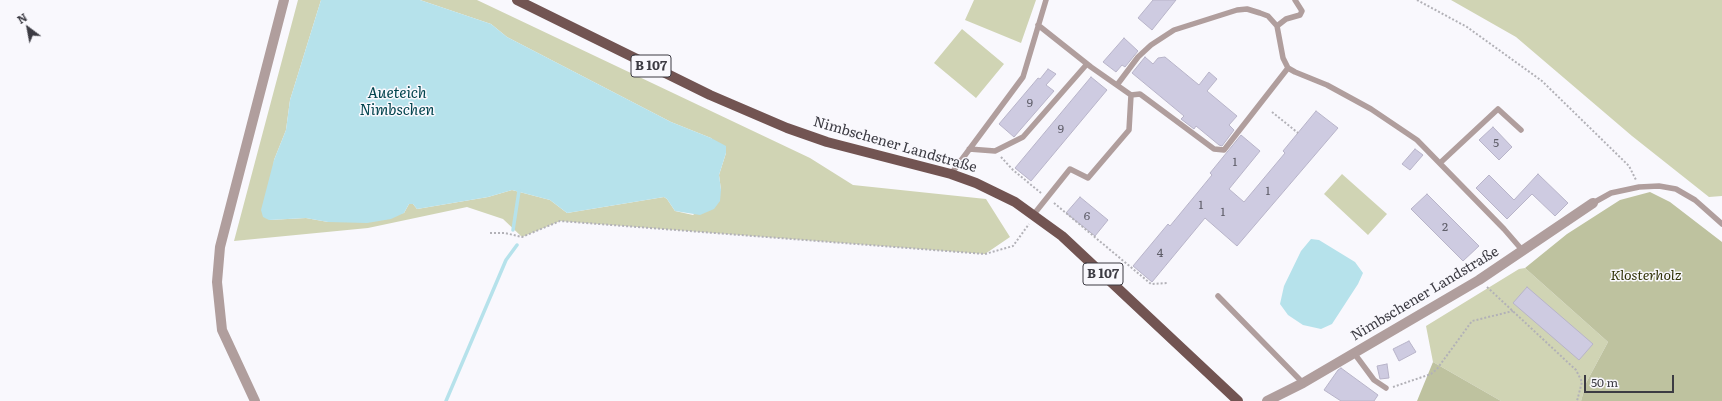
<!DOCTYPE html>
<html>
<head>
<meta charset="utf-8">
<style>
  body { margin:0 }
  #map { position:relative; width:1722px; height:401px; overflow:hidden; background:#f9f8fd; font-family:Literata,serif }
  canvas { display:block }
  .north { position:absolute; left:8px; top:8px; width:40px; height:40px; -webkit-text-stroke:3px #f9f8fd; paint-order:stroke; rotate:328deg; font-size:11px; font-weight:700; line-height:16px; text-align:center; color:#3c3b43 }
  .north::after { content:''; display:block; margin:auto; width:14px; height:18px; background:#3c3b43; clip-path:polygon(50% 0,100% 100%,50% 72%,0 100%) }
  .scale { position:absolute; left:1584px; top:375px; width:90px; height:18px; box-sizing:border-box; border:2px solid #3c3b43; border-top:0; padding-left:5px; font-size:12px; line-height:14px; white-space:nowrap; color:#3c3b43; -webkit-text-stroke:3px #f9f8fd; paint-order:stroke }
</style>
</head>
<body>
<div id="map">
<canvas width="1722" height="401"></canvas>
<div class="north">N</div>
<div class="scale">50 m</div>
</div>
<script>
const context = document.querySelector('canvas').getContext('2d');
context.lineJoin = 'round';
function fill(path, color) { context.fillStyle = color; context.fill(path, 'evenodd'); }
const poly = rows => new Path2D(rows.map(r => 'M' + r).join(''));
function stroke(path, color, width, dash) { context.strokeStyle = color; context.lineWidth = width; context.lineCap = dash ? 'butt' : 'round'; context.setLineDash(dash || []); context.stroke(path); }
function label(font, color, halo, rows, align = 'center') {
  context.font = font + ' Literata,serif'; context.lineWidth = 3; context.setLineDash([]); context.textBaseline = 'middle'; context.strokeStyle = halo; context.fillStyle = color; for (const [text, x, y, turn = 0] of rows) {
    context.save(); context.translate(x, y); context.rotate((+turn || 0) * Math.PI / 180); context.textAlign = isNaN(turn) ? turn : align; if (halo) context.strokeText(text, 0, 0); context.fillText(text, 0, 0); context.restore();
  }
}
const green = poly([
  [298,0,321,0,290,100,286,130,274,160,269,220,306,218,328,222,404,213,409,204,413,204,417,209,488,197,512,190,550,200,567,213,664,197,667,199,675,211,693,215,721,190,719,175,726,153,711,138,671,122,507,37,491,24,420,0,477,0,810,158,853,185,986,199,1010,237,985,254,560,221,522,237,503,219,467,207,368,228,234,241],
  [974,0,1036,0,1021,43,965,20],
  [1451,0,1722,0,1722,196,1709,197,1632,136,1516,37],
  [962,29,1004,64,976,98,934,63],
  [1342,174,1387,214,1368,235,1324,194],
  [1525,268,1608,342,1586,383,1581,401,1501,401,1433,362,1426,326,1519,269]
]);
const forest = poly([
  [1650,192,1670,202,1722,242,1722,401,1581,401,1586,383,1608,342,1525,268,1567,234,1620,200],
  [1433,362,1501,401,1417,401]
]);
const water = poly([
  [321,0,420,0,491,24,507,37,671,122,711,138,726,146,726,153,719,175,721,190,720,201,714,209,700,215,675,211,667,199,664,197,567,213,550,200,512,190,488,197,417,209,413,204,409,204,404,213,391,219,367,223,328,222,306,218,269,220,263,217,261,210,274,160,286,130,290,100],
  [1311,239,1319,240,1355,262,1363,273,1358,284,1332,324,1321,329,1303,325,1288,315,1280,304,1284,286,1301,251]
]);
const stream = poly([
  [513,230,519,191],
  [446,401,506,260,517,245]
]);
const building = poly([
  [1153,0,1176,0,1152,30,1138,18,1153,0],
  [1124,38,1138,51,1125,67,1122,65,1116,72,1103,62,1124,38],
  [1145,57,1153,64,1158,58,1165,57,1199,85,1209,72,1217,79,1207,91,1237,116,1229,125,1234,130,1222,146,1219,145,1196,126,1194,129,1181,119,1184,116,1132,73,1145,57],
  [1048,69,1056,74,1046,85,1054,91,1014,137,999,124,1038,78,1040,79,1048,69],
  [1091,77,1107,90,1031,181,1015,168,1091,77],
  [1316,111,1338,128,1237,246,1205,218,1152,282,1133,266,1168,224,1170,226,1212,175,1210,173,1241,135,1260,151,1229,189,1244,202,1285,153,1283,151,1316,111],
  [1493,127,1512,147,1499,160,1479,140,1493,127],
  [1415,149,1423,155,1410,170,1402,164,1415,149],
  [1538,174,1568,203,1555,216,1532,194,1507,219,1476,188,1489,175,1514,200,1538,174],
  [1427,194,1479,246,1463,261,1411,209,1427,194],
  [1080,197,1108,220,1095,236,1066,213,1080,197],
  [1527,287,1593,344,1579,360,1513,303,1527,287],
  [1409,341,1416,352,1399,361,1393,349,1409,341],
  [1387,364,1389,378,1380,379,1377,366,1387,364],
  [1341,368,1378,395,1374,401,1341,401,1324,390,1338,370,1341,368]
]);
const path = poly([
  [1417,0,1467,27,1542,81,1629,166,1636,180],
  [1272,112,1298,133],
  [1001,157,1013,170,1041,193],
  [1054,203,1151,284,1167,283],
  [490,233,505,233,522,237,560,221,985,254,1013,246,1029,224],
  [1487,287,1576,370,1582,382,1577,401],
  [1393,387,1431,374,1437,369,1472,321,1513,311]
]);
const service = poly([
  [1038,25,1091,67,1131,95,1140,94,1214,149,1224,150,1288,68,1295,72,1327,85,1371,109,1417,140,1504,229,1523,251],
  [1277,26,1286,19,1300,15,1302,11,1295,0],
  [1117,85,1138,57,1151,45,1174,30,1237,10,1247,9,1260,13,1268,16,1277,26,1283,58,1288,68],
  [969,149,995,151,1023,137,1087,64],
  [1440,163,1498,109,1521,130],
  [951,174,1023,77,1046,0],
  [1593,203,1611,193,1639,187,1659,186,1676,189,1695,200,1722,224],
  [1034,214,1070,169,1088,178,1129,130,1131,95],
  [1218,296,1303,383],
  [1354,353,1374,380,1386,388]
]);
const minor = poly([
  [255,401,222,330,217,282,220,247,284,0],
  [1267,401,1303,383,1479,280,1593,203]
]);
const primary = poly([
  [517,0,710,95,787,128,827,142,951,174,976,183,1015,202,1062,236,1238,401]
]);
const numberNames = [
  ["9",1030,103],
  ["9",1061,129],
  ["5",1496,143],
  ["1",1235,162],
  ["1",1268,191],
  ["1",1201,205],
  ["1",1223,212],
  ["6",1087,216],
  ["2",1445,227],
  ["4",1160,253]
];
const shields = [
  [651,66,40],
  [1103,274,40]
];
const shieldNames = [
  ["B 107",651,66],
  ["B 107",1103,274]
];
const streetNames = [
  ["Nimbschener Landstraße",895,145,16],
  ["Nimbschener Landstraße",1425,294,-31]
];
const parkNames = [
  ["Klosterholz",1646,276]
];
const waterNames = [
  ["Aueteich",397,94],
  ["Nimbschen",397,111]
];
fill(green, '#d0d4b4');
fill(forest, '#bec29f');
fill(water, '#b6e2eb');
stroke(stream, '#b6e2eb', 3.5);
fill(building, '#cecbe1');
stroke(building, '#b8b4c9', 1);
stroke(path, '#b2b1b7', 2, [2, 2]);
stroke(service, '#b09e9d', 5.5);
stroke(minor, '#b09e9d', 10);
stroke(primary, '#725452', 10);
label('12px', '#605f6a', null, numberNames);
for (const [x, y, w] of shields) { const box = new Path2D(); box.roundRect(x - w / 2, y - 11, w, 22, 3); context.fillStyle = '#f9f8fd'; context.fill(box); stroke(box, '#3c3b43', 1); }
label('bold 13px', '#3c3b43', null, shieldNames);
label('14px', '#3c3b43', '#f9f8fd', streetNames);
label('italic 14px', '#303207', '#f9f8fd', parkNames);
label('italic 15px', '#00434d', '#f9f8fd', waterNames);
</script>
</body>
</html>
